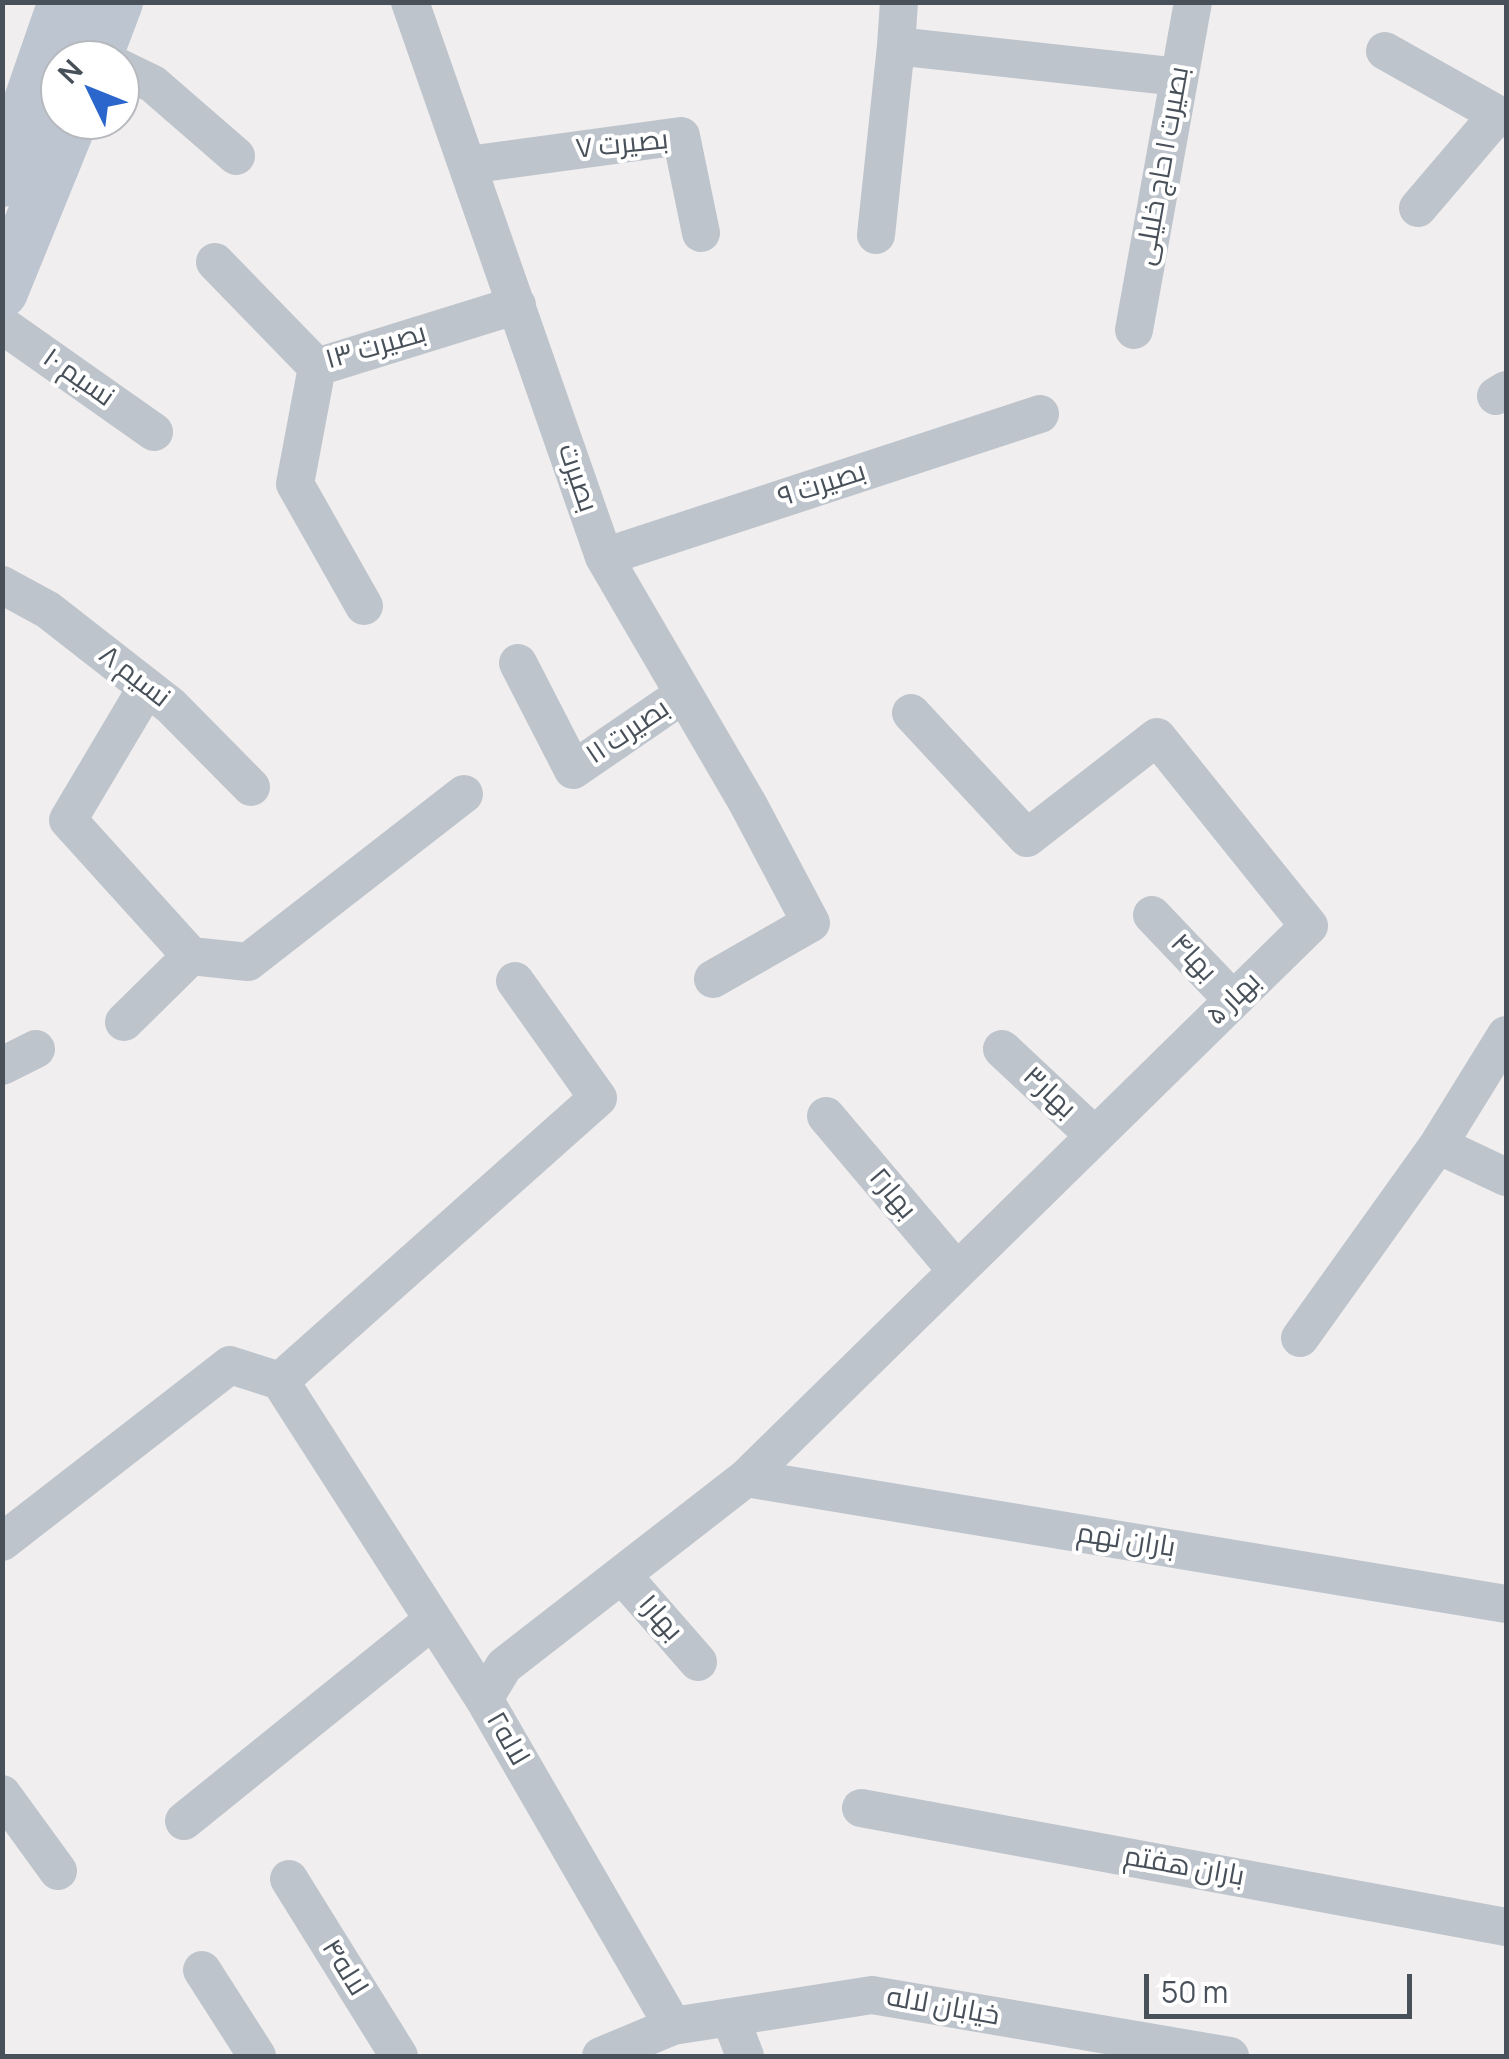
<!DOCTYPE html>
<html>
<head>
<meta charset="utf-8">
<style>
  body { margin:0 }
  #map { position:relative; width:1509px; height:2059px; overflow:hidden; background:#f0eeee; font-family:Manrope,sans-serif }
  canvas { display:block }
  .frame { position:absolute; inset:0; border:5px solid #485059; pointer-events:none }
  .north { position:absolute; left:40px; top:40px; width:100px; height:100px; box-sizing:border-box; background:#fff; border:2px solid #b6b9bd; border-radius:50%; rotate:313deg; font-size:28px; font-weight:700; line-height:40px; text-align:center; color:#485059 }
  .north::after { content:''; display:block; margin:auto; width:35px; height:45px; background:#2b66cd; clip-path:polygon(50% 0,100% 100%,50% 72%,0 100%) }
  .scale { position:absolute; left:1144px; top:1974px; width:268px; height:45px; box-sizing:border-box; border:5px solid #485059; border-top:0; padding-left:12px; font-size:30px; line-height:35px; white-space:nowrap; color:#485059; -webkit-text-stroke:8px #fff; paint-order:stroke }
</style>
</head>
<body>
<div id="map">
<canvas width="1509" height="2059"></canvas>
<div class="frame"></div>
<div class="north">N</div>
<div class="scale">50 m</div>
</div>
<script>
const context = document.querySelector('canvas').getContext('2d');
context.lineJoin = 'round';
const poly = rows => new Path2D(rows.map(r => 'M' + r).join(''));
function stroke(path, color, width, dash) { context.strokeStyle = color; context.lineWidth = width; context.lineCap = dash ? 'butt' : 'round'; context.setLineDash(dash || []); context.stroke(path); }
function label(font, color, halo, rows, align = 'center') {
  context.font = font + ' Manrope,Cairo,sans-serif'; context.lineWidth = 8; context.setLineDash([]); context.textBaseline = 'middle'; context.strokeStyle = halo; context.fillStyle = color; for (const [text, x, y, turn = 0] of rows) {
    context.save(); context.translate(x, y); context.rotate((+turn || 0) * Math.PI / 180); context.textAlign = isNaN(turn) ? turn : align; if (halo) context.strokeText(text, 0, 0); context.fillText(text, 0, 0); context.restore();
  }
}
const street = poly([
  [410,2,604,557,748,804,811,923,713,979],
  [899,2,896,46,1179,77],
  [1385,51,1506,119],
  [120,68,153,84,236,156],
  [468,165,681,136,701,233],
  [1418,208,1498,114],
  [876,235,896,46],
  [215,262,317,367,517,305],
  [2,325,154,432],
  [1134,330,1193,2],
  [317,367,295,484,364,606],
  [1496,396,1506,390],
  [604,557,1040,414],
  [2,585,48,610,171,706,251,787],
  [518,663,573,770,684,694],
  [147,687,68,820,191,956,248,962,464,794],
  [1152,915,1233,1000],
  [124,1022,191,956],
  [1002,1049,1095,1136],
  [2,1066,36,1049],
  [826,1116,957,1271],
  [1438,1145,1506,1177],
  [1300,1338,1438,1145,1506,1035],
  [746,1478,1506,1604],
  [2,1542,230,1365,280,1381],
  [622,1575,698,1662],
  [484,1699,280,1381,598,1098,515,981],
  [2,1794,58,1871],
  [861,1808,1506,1927],
  [184,1821,433,1620],
  [289,1879,399,2056],
  [202,1970,257,2056],
  [730,2017,745,2056],
  [673,2026,484,1699,504,1666,746,1478,1309,926,1157,737,1027,838,911,713],
  [601,2056,673,2026,872,1995,1230,2056]
]);
const secondary = poly([
  [95,60,117,2],
  [2,181,64,2],
  [2,292,72,120]
]);
const streetNames = [
  ["بصیرت ۷",622,145,-6],
  ["بصیرت ۱ حاج خلیلی",1163,166,-80],
  ["بصیرت ۱۳",376,347,-16],
  ["نسیم ۱۰",78,378,35],
  ["بصیرت",577,478,71],
  ["بصیرت ۹",822,485,-18],
  ["نسیم ۸",134,677,38],
  ["بصیرت ۱۱",628,732,-34],
  ["بها۴",1193,958,47],
  ["بهار ۵",1234,999,-44],
  ["بهار۳",1049,1093,43],
  ["بهار۲",892,1194,50],
  ["باران نهم",1126,1541,9],
  ["بهار۱",660,1618,49],
  ["لاله۲",507,1739,60],
  ["باران هفتم",1184,1867,10],
  ["لاله۴",344,1968,58],
  ["خیابان لاله",943,2007,10]
];
stroke(street, '#bec4cc', 38);
stroke(secondary, '#bdc5d0', 52);
label('28px', '#485059', '#fff', streetNames);
</script>
</body>
</html>
